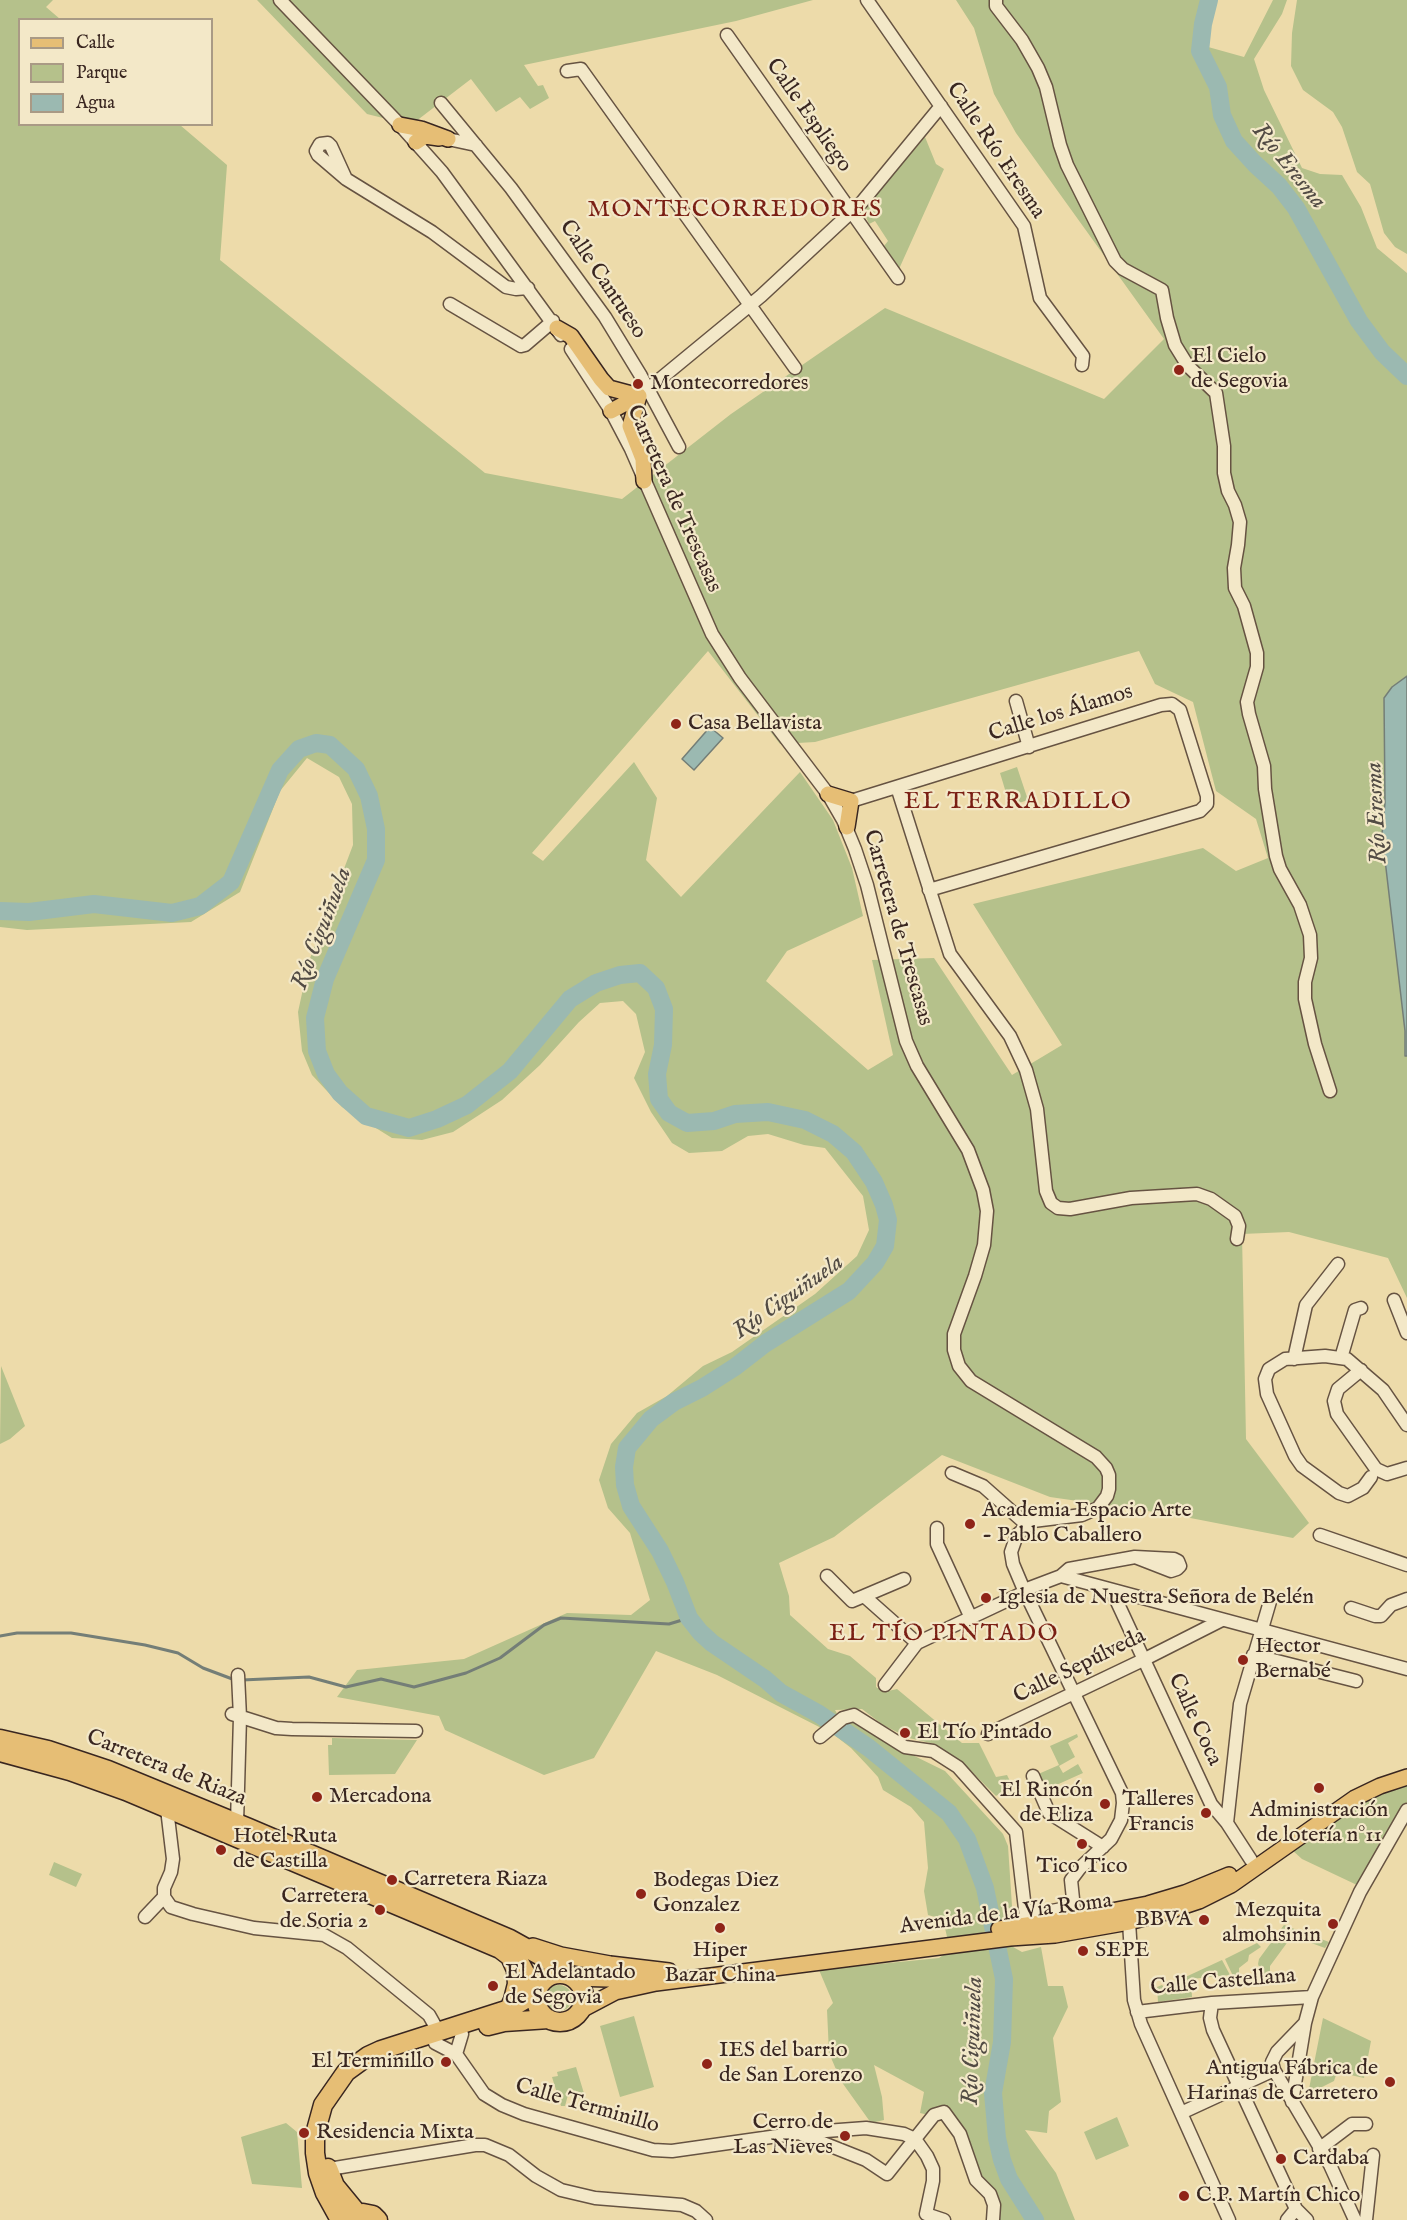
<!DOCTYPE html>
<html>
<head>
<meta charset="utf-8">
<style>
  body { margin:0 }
  #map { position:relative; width:1407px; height:2220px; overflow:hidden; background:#eddbaa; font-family:"IM FELL English",serif }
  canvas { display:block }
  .legend { position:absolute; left:18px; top:18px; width:195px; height:108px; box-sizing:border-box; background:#f3e8c8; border:2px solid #a99a85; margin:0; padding:8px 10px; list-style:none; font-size:18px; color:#392620 }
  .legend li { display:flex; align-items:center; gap:12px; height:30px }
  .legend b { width:30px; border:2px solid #a99a85 }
</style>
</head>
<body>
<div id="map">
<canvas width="1407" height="2220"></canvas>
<ul class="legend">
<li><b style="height:8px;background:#e6be75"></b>Calle</li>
<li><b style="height:16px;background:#b5c18b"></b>Parque</li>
<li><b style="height:16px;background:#9bb9b1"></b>Agua</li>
</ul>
</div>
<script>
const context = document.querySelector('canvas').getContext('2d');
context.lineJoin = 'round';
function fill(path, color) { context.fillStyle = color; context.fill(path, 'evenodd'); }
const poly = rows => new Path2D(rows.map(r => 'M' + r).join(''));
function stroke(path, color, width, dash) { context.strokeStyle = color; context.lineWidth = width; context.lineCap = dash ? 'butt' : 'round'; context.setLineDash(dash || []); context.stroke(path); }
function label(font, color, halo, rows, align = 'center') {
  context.font = font + ' "IM FELL English",serif'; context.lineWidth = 4.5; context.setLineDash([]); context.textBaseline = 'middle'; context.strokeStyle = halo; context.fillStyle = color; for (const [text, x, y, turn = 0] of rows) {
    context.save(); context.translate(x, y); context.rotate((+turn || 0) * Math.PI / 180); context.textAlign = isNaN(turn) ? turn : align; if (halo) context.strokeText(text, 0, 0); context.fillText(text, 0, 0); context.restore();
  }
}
const green = poly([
  [0,0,53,0,46,7,60,19,20,20,20,124,180,125,227,165,220,260,485,473,622,499,731,414,885,308,1104,399,1164,339,1016,133,994,94,974,28,956,0,1217,0,1202,34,1201,45,1244,57,1273,0,1287,0,1282,14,1254,59,1264,90,1302,168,1320,174,1342,175,1361,207,1377,248,1407,273,1407,1298,1388,1258,1289,1232,1242,1234,1246,1439,1309,1523,1293,1538,1175,1515,1050,1497,942,1455,834,1537,779,1563,789,1596,790,1615,828,1649,850,1656,876,1678,876,1687,884,1692,897,1689,962,1743,979,1743,996,1777,1007,1775,1012,1785,996,1796,972,1772,935,1744,909,1738,883,1725,862,1709,835,1710,841,1721,846,1719,861,1724,890,1744,945,1771,1003,1834,1008,1846,1012,1906,1009,1914,1000,1920,1006,1943,1022,1952,1041,1947,1048,1986,1063,1986,1068,2007,1053,2038,1061,2102,1049,2111,1047,2133,1025,2130,1056,2173,1075,2220,998,2220,1000,2205,989,2195,950,2126,933,2116,920,2113,924,2092,874,2065,882,2097,884,2120,871,2123,841,2081,829,2053,827,2010,833,2003,819,1970,939,1958,950,1950,945,1928,939,1918,928,1915,924,1891,928,1868,924,1822,911,1807,883,1790,878,1777,868,1766,851,1748,833,1734,717,1675,656,1651,594,1758,544,1775,445,1730,439,1716,337,1697,357,1670,464,1659,567,1613,631,1615,650,1600,630,1533,608,1508,599,1480,611,1444,637,1413,667,1396,703,1366,732,1352,815,1294,857,1256,869,1230,863,1196,825,1148,804,1145,768,1134,748,1136,722,1151,689,1153,672,1143,651,1112,634,1078,645,1052,636,1014,623,1001,600,1003,579,1022,540,1065,502,1100,453,1132,422,1140,392,1138,342,1107,312,1075,302,1051,298,1012,309,961,353,845,352,804,339,777,307,758,280,791,240,892,191,922,27,930,0,927],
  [708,651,780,744,815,742,1139,651,1155,684,1193,702,1216,791,1256,819,1268,858,1236,871,1203,848,973,904,1062,1045,1012,1075,934,958,872,960,893,1055,868,1070,766,981,787,951,863,916,852,868,833,820,800,772,681,897,646,860,657,798,634,762,543,861,532,853],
  [257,0,813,0,736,21,524,65,538,86,543,85,549,98,530,109,520,97,496,112,471,79,411,125,367,114],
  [1297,0,1407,0,1407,254,1395,247,1384,233,1370,184,1357,172,1342,127,1333,112,1303,90,1291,66,1292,33],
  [925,137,936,164,944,169,899,269,884,246,888,241,875,221,869,224,863,210],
  [1017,767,1028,800,1010,806,1000,773],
  [1,1366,25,1426,10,1439,0,1444],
  [1077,1734,1078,1737,1068,1743,1075,1757,1059,1766,1063,1773,1078,1764,1083,1773,1043,1791,1036,1775,1059,1765,1050,1746],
  [332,1738,417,1740,395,1774,329,1775,328,1745,332,1745],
  [1407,1784,1407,1802,1357,1885,1302,1859,1292,1850,1368,1799],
  [54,1862,82,1874,76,1887,49,1875],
  [1284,1925,1329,1942,1325,1948,1292,1936,1270,1966,1270,1975,1262,1975,1258,1964,1259,1959],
  [1257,1943,1261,1947,1249,1955,1248,1961,1239,1968,1239,1976,1233,1976,1225,1959],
  [1222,1960,1230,1975,1191,1979,1192,1997,1158,2002,1157,1987,1162,1985,1164,1987],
  '546 1998a13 13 0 1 1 26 0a13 13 0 1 1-26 0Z',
  [634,2016,654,2087,620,2097,600,2026],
  [1323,2018,1371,2041,1364,2078,1337,2072,1334,2081,1308,2094],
  [576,2067,586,2100,568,2095,565,2106,561,2106,552,2077,558,2076,557,2072],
  [1117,2117,1129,2146,1096,2160,1084,2132],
  [286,2123,297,2132,302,2188,252,2184,241,2137]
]);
const water = poly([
  [1407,676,1407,1056,1405,1056,1405,1031,1382,834,1385,803,1384,698,1392,687,1407,676],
  [710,727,723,738,694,770,682,759,710,727]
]);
const stream = poly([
  [0,1636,17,1633,71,1633,145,1645,178,1653,203,1668,235,1680],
  [242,1680,309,1677,346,1687,381,1679,414,1687,466,1673,500,1658,544,1625,561,1618,669,1624,689,1618]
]);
const river = poly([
  [1209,0,1203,24,1200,51,1218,87,1222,115,1234,141,1255,164,1279,186,1296,208,1359,321,1382,352,1407,376],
  [0,911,29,912,94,904,172,913,200,906,231,882,280,770,299,749,316,743,330,745,356,769,369,796,376,829,376,860,325,979,315,1018,317,1051,326,1074,340,1093,366,1116,409,1128,437,1119,467,1105,510,1071,570,999,596,983,620,975,640,973,656,988,664,1009,663,1045,657,1074,659,1099,669,1113,687,1123,714,1121,735,1114,768,1112,805,1120,833,1134,854,1152,874,1182,884,1205,888,1220,885,1246,875,1263,849,1291,766,1343,735,1367,702,1388,674,1402,651,1419,627,1448,624,1467,625,1485,631,1506,660,1551,675,1582,689,1618,700,1632,712,1643,765,1679,781,1693,819,1714,869,1748,949,1813,967,1839,985,1888,1004,1979,1002,2042,993,2093,997,2138,1002,2160,1009,2179,1035,2220]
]);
const minor = poly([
  [280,0,400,125,442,172,561,335],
  [867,0,1024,226,1040,298,1083,356,1082,365],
  [996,0,996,6,1022,40,1038,68,1046,87,1060,145,1067,165,1115,261,1123,269,1162,290,1167,318,1175,345,1188,366,1216,393,1224,446,1224,473,1228,491,1235,505,1240,522,1238,545,1234,568,1235,588,1244,606,1257,653,1257,667,1247,702,1249,714,1264,766,1265,789,1276,856,1280,869,1300,905,1310,935,1311,958,1305,982,1305,999,1315,1044,1330,1091],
  [727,35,898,278],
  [567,71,581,69,795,368],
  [441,103,511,188,605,317,641,376,679,447],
  [448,139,476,145],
  [346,179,331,146,328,143,320,144,316,151,318,155,346,179,432,232,506,287,516,289,528,288],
  [450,304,521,346,525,345,553,321],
  [571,349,611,411,631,449,712,634,740,678,828,794,843,820,855,849,867,885,906,1041,917,1066,968,1150,983,1190,987,1211,984,1245,975,1276,954,1334,954,1350,959,1366,971,1381,1096,1457,1106,1468,1109,1475,1109,1489,1107,1496,1098,1508,1082,1515,1033,1521,1017,1535,1011,1552,1013,1564,1024,1590,1122,1793,1123,1803,1121,1820,1111,1839,1080,1868,1071,1880,1075,1918],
  [642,394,761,296,862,202,941,106],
  [1016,701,1029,747],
  [897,787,950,954,1010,1036,1026,1070,1037,1109,1046,1191,1051,1203,1058,1208,1070,1209,1131,1198,1197,1194,1211,1199,1235,1216,1239,1226,1237,1239],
  [851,801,1161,705,1172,704,1180,710,1207,796,1207,804,1200,811,929,890],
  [1394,1300,1407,1333],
  [1341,1358,1355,1310,1361,1308],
  [1294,1359,1306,1305,1338,1264],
  [1361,1370,1338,1389,1334,1401,1337,1414,1376,1469,1387,1474,1407,1468],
  [952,1473,983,1486,1027,1525],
  [1371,1477,1363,1488,1348,1496,1339,1493,1302,1466,1295,1456,1267,1394,1265,1379,1269,1369,1285,1359,1325,1356,1347,1359,1383,1390,1407,1425],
  [937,1528,937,1544,971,1618],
  [1320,1535,1407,1565],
  [827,1576,852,1601,864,1596],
  [1061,1576,1069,1569,1135,1557,1171,1571,1177,1569,1180,1566,1178,1561,1174,1559,1135,1557],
  [904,1579,864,1596,917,1643],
  [1024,1590,1061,1576,1407,1669],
  [1112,1591,1211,1804,1227,1823,1251,1860],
  [1351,1608,1375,1616,1381,1616,1391,1605,1407,1599],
  [1253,1655,1356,1681],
  [885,1685,917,1643,1025,1592],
  [232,1714,276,1728,292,1729,416,1731],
  [988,1734,1143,1660,1222,1620],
  [820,1737,843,1718,854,1715,905,1747,933,1751,958,1767,1016,1832,1027,1926],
  [1033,1776,1049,1813,1103,1847],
  [167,1809,173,1859,171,1872,164,1888,164,1897,171,1907,193,1914,254,1928,324,1935,347,1948,429,2015,438,2031],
  [237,1823,240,1717,238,1675],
  [1227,1823,1240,1704,1271,1598],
  [1025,1916,1062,1909,1073,1904],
  [145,1917,164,1897],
  [1129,1922,1134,2000,1141,2024,1229,2220],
  [1212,2003,1210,2018,1213,2030,1296,2209,1307,2220],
  [1137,2012,1212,2003,1312,1997],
  [435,2043,456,2054,484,2094,502,2105,524,2114,653,2150,672,2151,799,2133,866,2128,904,2134,915,2139,927,2156,933,2169,933,2181,926,2214],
  [456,2054,462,2034],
  [1292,2102,1305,2023],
  [1181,2113,1274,2070],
  [803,2135,866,2160,887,2174,934,2115,944,2112,960,2134,976,2180,990,2194,994,2205,993,2220],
  [1319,2149,1352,2124,1366,2124],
  [329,2169,475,2145,485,2145,509,2155,536,2176,561,2190,595,2198,682,2205,696,2211,706,2220],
  [926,2214,944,2220],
  [1287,2220,1296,2209],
  [1355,2220,1330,2165,1274,2070,1272,2062,1277,2052,1305,2023,1312,1997,1360,1892,1407,1810],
  [1366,2220,1373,2155]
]);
const major = poly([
  [400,125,421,129,448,139],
  [416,142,425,136,439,138],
  [557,328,571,336,601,379,609,388,639,396],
  [639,396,630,426,643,459,644,481],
  [611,411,639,396],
  [828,794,851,801,847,827],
  [999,1929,1075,1918,1148,1904,1185,1893,1229,1875],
  [533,1946,561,1955,610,1964,669,1971],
  [574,1978,607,1979,651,1974],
  [579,2011,615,1992,656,1983,1010,1938,1055,1935,1129,1922,1166,1912,1199,1901,1231,1885,1355,1798,1380,1786,1407,1777]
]);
const highway = poly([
  [0,1739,48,1750,108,1770,249,1828,510,1939,546,1959,570,1976],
  [0,1752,70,1771,126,1791,500,1949,521,1965,536,1993],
  '536 1998a24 24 0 1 1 48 0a24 24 0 1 1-48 0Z',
  [509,2009,513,2000,517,1984,516,1970,511,1959],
  [488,2026,504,2022,549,2019],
  [328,2168,335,2186,358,2214],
  [340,2220,325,2193,318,2173,315,2153,315,2134,323,2105,346,2072,368,2056,381,2050,509,2009,526,1999,539,1986],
  [349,2220,358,2214,363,2213,373,2215,378,2220]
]);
const markers = [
  [1179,370,6,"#8f2418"],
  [638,384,6,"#8f2418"],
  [676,724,6,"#8f2418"],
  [970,1524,6,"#8f2418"],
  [986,1598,6,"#8f2418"],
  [1243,1660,6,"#8f2418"],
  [905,1733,6,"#8f2418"],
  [1319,1788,6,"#8f2418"],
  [317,1797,6,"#8f2418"],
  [1105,1804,6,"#8f2418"],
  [1206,1813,6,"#8f2418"],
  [1082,1844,6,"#8f2418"],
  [221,1850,6,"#8f2418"],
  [392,1880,6,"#8f2418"],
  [641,1894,6,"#8f2418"],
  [380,1910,6,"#8f2418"],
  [1204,1920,6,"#8f2418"],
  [1333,1924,6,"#8f2418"],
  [720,1928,6,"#8f2418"],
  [1083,1951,6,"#8f2418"],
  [493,1986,6,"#8f2418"],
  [446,2062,6,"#8f2418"],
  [707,2064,6,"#8f2418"],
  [1390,2082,6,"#8f2418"],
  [304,2133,6,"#8f2418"],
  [845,2136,6,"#8f2418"],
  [1281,2159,6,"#8f2418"],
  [1184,2196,6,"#8f2418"]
];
const streetNames = [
  ["Calle Espliego",808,116,55],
  ["Calle Río Eresma",995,151,56],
  ["Calle Cantueso",602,280,56],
  ["Carretera de Trescasas",673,499,66],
  ["Calle los Álamos",1061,714,-17],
  ["Carretera de Trescasas",897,928,74],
  ["Calle Sepúlveda",1080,1667,-26],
  ["Calle Coca",1194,1720,65],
  ["Carretera de Riaza",166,1769,22],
  ["Avenida de la Vía Roma",1006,1915,-7],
  ["Calle Castellana",1223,1983,-5],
  ["Calle Terminillo",587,2107,16]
];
const poiNames = [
  ["El Cielo",1191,357],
  ["de Segovia",1191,382],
  ["Montecorredores",650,384],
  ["Casa Bellavista",688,724],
  ["Academia Espacio Arte",982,1511],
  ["- Pablo Caballero",982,1536],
  ["Iglesia de Nuestra Señora de Belén",998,1598],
  ["Hector",1255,1647],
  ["Bernabé",1255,1672],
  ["El Tío Pintado",917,1733],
  ["El Rincón",1093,1791,"right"],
  ["de Eliza",1093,1816,"right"],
  ["Mercadona",329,1797],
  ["Talleres",1194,1800,"right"],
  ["Francis",1194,1825,"right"],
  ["Administración",1319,1811,"center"],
  ["de lotería n°11",1319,1836,"center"],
  ["Hotel Ruta",233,1837],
  ["de Castilla",233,1862],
  ["Tico Tico",1082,1867,"center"],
  ["Carretera Riaza",404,1880],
  ["Bodegas Diez",653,1881],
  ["Gonzalez",653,1906],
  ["Carretera",368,1897,"right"],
  ["de Soria 2",368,1922,"right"],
  ["Mezquita",1321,1911,"right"],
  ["almohsinin",1321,1936,"right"],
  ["BBVA",1192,1920,"right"],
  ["Hiper",720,1951,"center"],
  ["Bazar China",720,1976,"center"],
  ["SEPE",1095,1951],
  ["El Adelantado",505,1973],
  ["de Segovia",505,1998],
  ["IES del barrio",719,2051],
  ["de San Lorenzo",719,2076],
  ["El Terminillo",434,2062,"right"],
  ["Antigua Fábrica de",1378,2069,"right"],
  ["Harinas de Carretero",1378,2094,"right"],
  ["Cerro de",833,2123,"right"],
  ["Las Nieves",833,2148,"right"],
  ["Residencia Mixta",316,2133],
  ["Cardaba",1293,2159],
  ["C.P. Martín Chico",1196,2196]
];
const waterNames = [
  ["Río Eresma",1288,167,51],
  ["Río Eresma",1378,813,-93],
  ["Río Ciguiñuela",323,929,-69],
  ["Río Ciguiñuela",789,1298,-35],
  ["Río Ciguiñuela",974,2041,-88]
];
const neighbourhoodNames = [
  ["MONTECORREDORES",735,211],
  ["EL TERRADILLO",1018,803],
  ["EL TÍO PINTADO",944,1635]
];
fill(green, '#b5c18b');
fill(water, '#9bb9b1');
stroke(water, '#747e77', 1.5);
stroke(stream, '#747e77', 3);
stroke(river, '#9bb9b1', 18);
stroke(minor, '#665342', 15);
stroke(major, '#392620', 18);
stroke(highway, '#392620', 21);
stroke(minor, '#f3e8c8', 12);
stroke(major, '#e6be75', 15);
stroke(highway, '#e6be75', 18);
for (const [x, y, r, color] of markers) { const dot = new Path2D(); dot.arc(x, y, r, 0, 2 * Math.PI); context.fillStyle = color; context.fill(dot); stroke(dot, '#f3e8c8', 2); }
label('22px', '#392620', '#f3e8c8', streetNames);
label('22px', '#392620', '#f3e8c8', poiNames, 'left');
label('italic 24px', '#524b44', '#f3e8c8', waterNames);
context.letterSpacing = '1.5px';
label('24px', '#7a1f14', '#f3e8c8', neighbourhoodNames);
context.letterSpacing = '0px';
</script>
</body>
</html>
